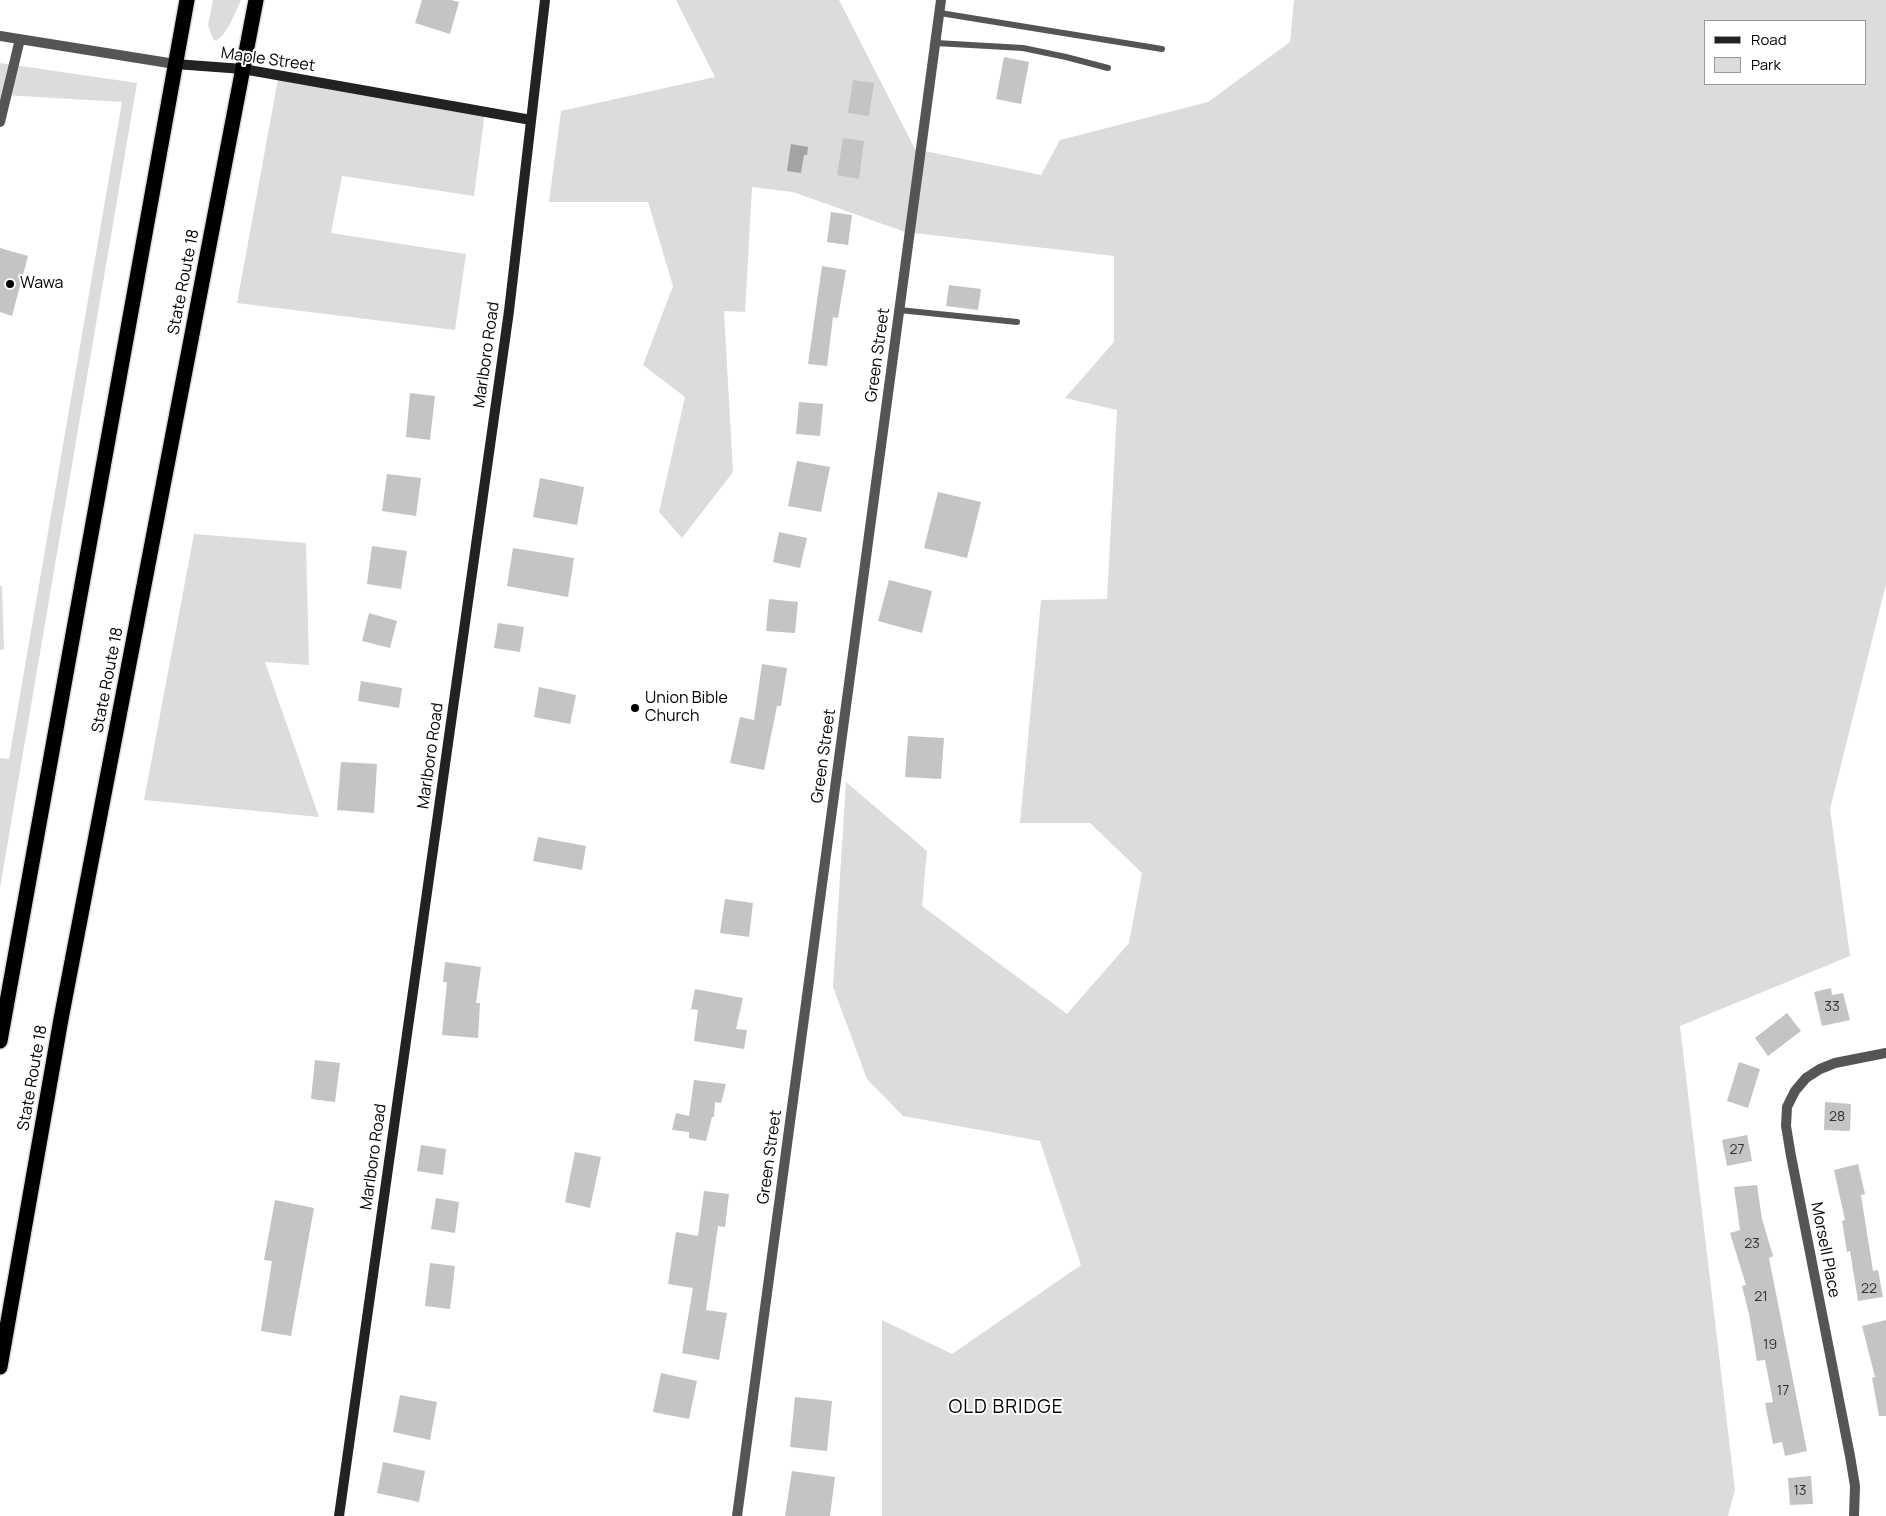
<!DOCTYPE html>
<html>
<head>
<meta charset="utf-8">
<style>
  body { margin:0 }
  #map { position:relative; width:1886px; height:1516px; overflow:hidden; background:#fff; font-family:Manrope,sans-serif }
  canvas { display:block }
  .legend { position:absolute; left:1704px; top:20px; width:162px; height:65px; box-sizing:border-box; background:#fff; border:1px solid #999; margin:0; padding:6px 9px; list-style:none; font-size:15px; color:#000 }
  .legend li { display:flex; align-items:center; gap:10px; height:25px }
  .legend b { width:25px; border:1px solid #999 }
</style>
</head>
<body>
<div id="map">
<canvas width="1886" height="1516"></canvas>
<ul class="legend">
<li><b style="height:6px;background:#222"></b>Road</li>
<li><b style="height:14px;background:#dcdcdc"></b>Park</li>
</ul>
</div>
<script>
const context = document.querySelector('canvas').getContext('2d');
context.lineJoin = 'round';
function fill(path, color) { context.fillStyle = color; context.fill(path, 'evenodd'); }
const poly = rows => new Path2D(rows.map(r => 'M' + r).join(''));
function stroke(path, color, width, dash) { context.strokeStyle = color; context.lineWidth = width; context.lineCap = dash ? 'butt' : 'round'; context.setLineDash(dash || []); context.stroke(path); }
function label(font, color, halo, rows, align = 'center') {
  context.font = font + ' Manrope,sans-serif'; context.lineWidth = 4; context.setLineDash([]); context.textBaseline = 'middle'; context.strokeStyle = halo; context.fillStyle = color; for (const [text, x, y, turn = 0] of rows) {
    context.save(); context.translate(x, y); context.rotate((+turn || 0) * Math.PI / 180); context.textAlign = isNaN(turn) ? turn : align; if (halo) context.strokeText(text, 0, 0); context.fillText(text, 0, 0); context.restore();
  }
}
const green = poly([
  [213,0,241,0,230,24,223,35,216,41,213,39,208,25],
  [676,0,839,0,915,149,1041,175,1060,140,1208,102,1290,42,1294,0,1886,0,1886,584,1830,809,1850,956,1680,1026,1735,1490,1728,1516,882,1516,882,1320,952,1354,1081,1265,1040,1141,903,1116,867,1079,833,987,846,782,927,851,922,906,1067,1014,1129,943,1142,873,1090,823,1020,823,1041,600,1107,599,1117,410,1065,398,1114,342,1114,256,905,232,793,192,752,187,745,312,724,311,733,472,682,538,659,512,685,397,643,365,673,286,648,202,549,202,561,111,715,77],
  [1705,21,1865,21,1865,84,1705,84],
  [0,63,137,83,0,888,0,758,9,759,122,102,5,95,0,112],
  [278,79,485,112,474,196,342,176,331,233,466,254,455,330,237,303],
  [194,534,306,543,309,665,265,662,319,817,144,800],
  [0,586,2,586,4,649,0,650]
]);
const water = poly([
  [791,144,808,147,807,155,804,155,801,173,787,171]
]);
const building = poly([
  [422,0,451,0,459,2,450,34,415,23],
  [1004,57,1029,62,1021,104,996,99],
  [853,80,874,83,869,116,848,113],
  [843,138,864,141,859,179,837,175],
  [831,212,852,215,848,245,827,242],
  [0,248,28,256,12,316,0,312],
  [822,266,846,270,838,318,833,317,827,366,808,364],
  [949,285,981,289,978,310,946,306],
  [410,393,435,396,430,440,406,437],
  [799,402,823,404,820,436,796,434],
  [797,461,830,467,821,512,788,506],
  [387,474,421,478,416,516,382,511],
  [540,478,584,487,577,525,533,517],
  [938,492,981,502,967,558,924,548],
  [779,532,807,538,800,568,773,562],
  [372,546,407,551,401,589,367,584],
  [513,548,574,558,568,597,507,586],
  [889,580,932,591,922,633,878,621],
  [769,599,798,602,795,633,766,631],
  [369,613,397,621,390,648,362,641],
  [498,623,524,627,520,652,494,648],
  [762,664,787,668,781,706,777,706,764,770,730,763,740,717,754,720],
  [361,681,402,688,399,708,358,701],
  [539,687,576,695,570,724,534,717],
  [908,736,944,738,941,779,905,777],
  [341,762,377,764,374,813,337,810],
  [538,837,586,846,582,870,533,861],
  [725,899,753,903,749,937,720,933],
  [445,962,481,967,476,1003,480,1003,478,1038,442,1035,447,982,443,982],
  [1831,988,1832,995,1843,993,1850,1020,1822,1026,1814,992],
  [695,989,743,998,736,1029,747,1030,744,1049,694,1041,698,1010,691,1009],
  [1787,1013,1801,1031,1768,1056,1755,1038],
  [315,1060,340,1063,335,1102,311,1099],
  [1739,1062,1760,1069,1748,1108,1727,1101],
  [694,1080,726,1084,721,1103,715,1102,714,1117,712,1117,706,1141,689,1138,689,1132,672,1130,676,1113,689,1116],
  [1825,1102,1851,1104,1850,1131,1824,1130],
  [1747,1135,1752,1161,1727,1166,1722,1140],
  [421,1145,446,1149,443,1175,417,1171],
  [575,1152,601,1157,590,1208,565,1202],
  [1858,1164,1865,1194,1861,1195,1873,1271,1878,1270,1883,1297,1858,1301,1850,1251,1847,1252,1842,1221,1845,1220,1834,1170],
  [1757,1185,1762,1219,1773,1256,1769,1258,1807,1451,1785,1456,1782,1442,1773,1444,1765,1403,1773,1402,1765,1360,1757,1361,1749,1314,1742,1286,1746,1285,1730,1233,1740,1230,1734,1187],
  [704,1191,729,1194,725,1227,718,1226,706,1310,727,1313,719,1360,682,1353,693,1288,668,1284,676,1232,698,1236],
  [436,1198,459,1202,455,1233,431,1229],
  [275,1200,314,1208,291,1336,261,1331,272,1261,264,1260],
  [430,1263,455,1266,450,1309,425,1306],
  [1886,1320,1886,1416,1879,1416,1872,1378,1875,1377,1862,1326],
  [661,1373,697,1381,689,1419,653,1412],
  [400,1395,437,1402,430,1440,393,1432],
  [795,1397,832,1401,827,1451,790,1447],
  [383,1462,425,1471,419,1502,377,1493],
  [792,1471,835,1477,830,1516,785,1516],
  [1811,1476,1813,1504,1790,1505,1788,1478]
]);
const lane = poly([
  [940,13,1162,49],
  [936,43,1023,48,1066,57,1108,68],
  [899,310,1017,322]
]);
const street = poly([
  [0,36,175,64],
  [0,122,20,39],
  [737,1516,941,0],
  [1854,1516,1855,1486,1850,1456,1791,1156,1786,1126,1787,1107,1795,1091,1806,1078,1820,1069,1835,1063,1886,1053]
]);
const secondary = poly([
  [175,64,243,69,531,120],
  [339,1516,509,311,545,0]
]);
const highway = poly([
  [0,1041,187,0],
  [0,1367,61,1019,256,0]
]);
const markers = [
  [10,284,5,"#000"],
  [635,708,5,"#000"]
];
const numberNames = [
  ["33",1832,1007],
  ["28",1837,1117],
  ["27",1737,1150],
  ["23",1752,1244],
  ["22",1869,1289],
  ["21",1761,1297],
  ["19",1770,1345],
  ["17",1783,1391],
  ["13",1800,1491]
];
const streetNames = [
  ["Maple Street",268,60,8],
  ["State Route 18",184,282,-79],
  ["Marlboro Road",487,355,-82],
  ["Green Street",878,355,-82],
  ["State Route 18",108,680,-79],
  ["Marlboro Road",431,756,-82],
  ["Green Street",824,756,-82],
  ["State Route 18",33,1078,-80],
  ["Marlboro Road",374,1157,-82],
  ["Green Street",770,1157,-82],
  ["Morsell Place",1825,1250,79]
];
const poiNames = [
  ["Wawa",20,284],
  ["Union Bible",645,699],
  ["Church",645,717]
];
const quarterNames = [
  ["OLD BRIDGE",1006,1408]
];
fill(green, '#dcdcdc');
fill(water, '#a3a3a3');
fill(building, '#c4c4c4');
stroke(highway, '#dbdbdb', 18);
stroke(lane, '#555', 6);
stroke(street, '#555', 10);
stroke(secondary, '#222', 10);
stroke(highway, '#000', 15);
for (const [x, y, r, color] of markers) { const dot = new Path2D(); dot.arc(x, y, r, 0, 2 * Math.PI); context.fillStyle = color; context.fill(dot); stroke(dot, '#fff', 2); }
label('14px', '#313131', null, numberNames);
label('16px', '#000', '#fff', streetNames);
label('16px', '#000', '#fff', poiNames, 'left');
context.letterSpacing = '1px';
label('19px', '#000', '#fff', quarterNames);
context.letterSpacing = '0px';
</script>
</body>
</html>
